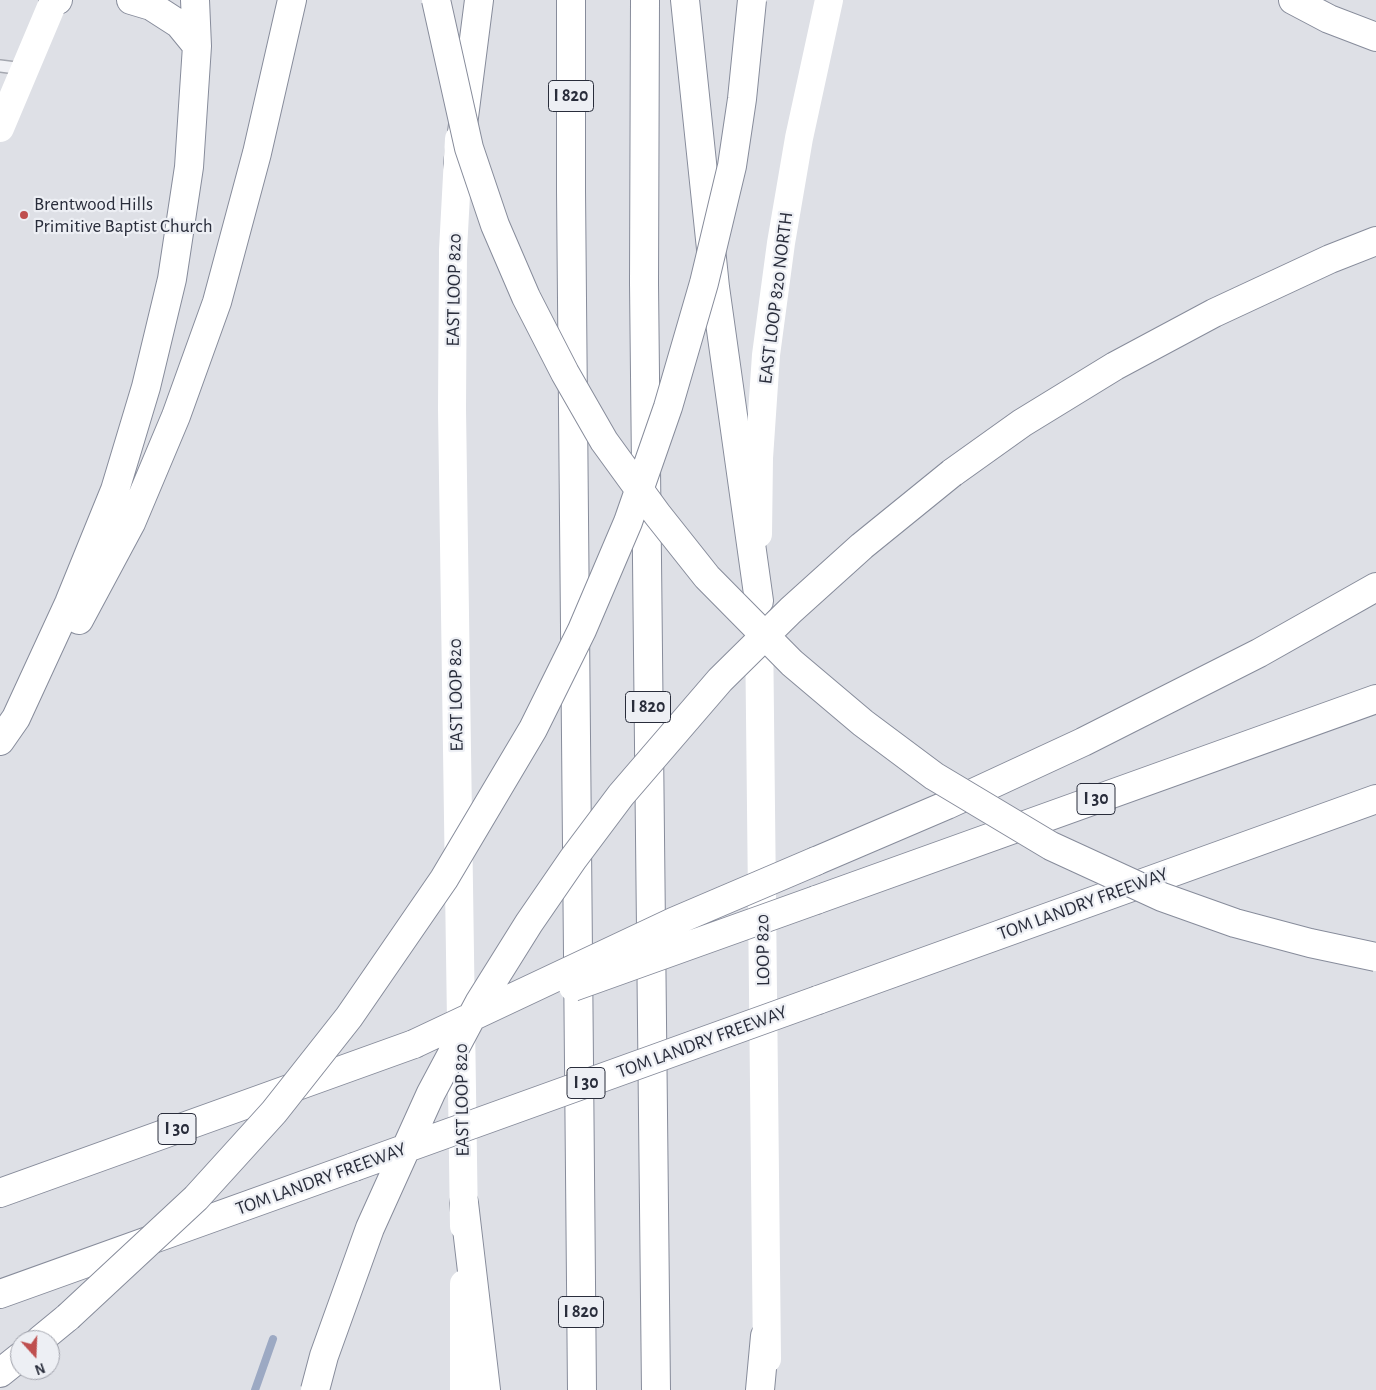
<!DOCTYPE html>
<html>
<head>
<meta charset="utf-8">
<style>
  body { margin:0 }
  #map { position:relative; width:1376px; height:1390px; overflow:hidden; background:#dee0e6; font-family:"Alegreya Sans",sans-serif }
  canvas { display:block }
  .north { position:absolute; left:10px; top:1330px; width:50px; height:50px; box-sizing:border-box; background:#edeff4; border:1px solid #9fa1aa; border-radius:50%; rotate:160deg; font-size:14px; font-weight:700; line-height:20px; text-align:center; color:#292d3b }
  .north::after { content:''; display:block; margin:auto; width:18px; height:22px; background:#bf4f4f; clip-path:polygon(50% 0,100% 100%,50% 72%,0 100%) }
</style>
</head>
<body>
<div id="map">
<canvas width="1376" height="1390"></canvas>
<div class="north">N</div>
</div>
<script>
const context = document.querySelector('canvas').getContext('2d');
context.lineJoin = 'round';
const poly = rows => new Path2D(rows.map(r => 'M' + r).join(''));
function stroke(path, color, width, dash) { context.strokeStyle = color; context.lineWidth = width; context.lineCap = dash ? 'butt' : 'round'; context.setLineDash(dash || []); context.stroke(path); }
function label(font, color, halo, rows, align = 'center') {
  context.font = font + ' "Alegreya Sans",sans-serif'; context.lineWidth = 4.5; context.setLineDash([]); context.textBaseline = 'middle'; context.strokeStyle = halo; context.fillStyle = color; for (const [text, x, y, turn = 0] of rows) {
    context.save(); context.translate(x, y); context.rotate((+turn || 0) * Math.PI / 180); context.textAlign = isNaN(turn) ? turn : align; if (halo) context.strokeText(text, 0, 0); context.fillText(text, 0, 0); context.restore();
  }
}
const stream = poly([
  [255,1390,273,1339]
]);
const lane = poly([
  [0,66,24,69]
]);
const secondary = poly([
  [0,128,54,0],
  [459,139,453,250,452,409,464,1226],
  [758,534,759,458,766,355,781,243,799,138,829,0],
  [759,624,767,1359],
  [464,1390,464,1284]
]);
const highway = poly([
  [131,0,151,6,179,24,197,46],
  [571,0,571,191,582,1390],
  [645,0,644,283,656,1390],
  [685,0,715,287,759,601],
  [1293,0,1329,19,1376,37],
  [53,1,58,0],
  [458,164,479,0],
  [952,473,1022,423,1115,366,1214,313,1330,259,1376,241],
  [79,620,131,523,176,416,217,302,257,153,292,0],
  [0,741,16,718,69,603,115,490,146,387,172,279,189,167,197,46,195,0],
  [816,861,947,805,1083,742,1259,653,1376,587],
  [816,900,1376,699],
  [818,1000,1376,799],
  [0,1193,414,1044],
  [464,1203,486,1390],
  [0,1294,354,1167],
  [40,1340,68,1317],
  [0,1373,20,1357],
  [760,1390,765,1336]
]);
const highwayBridge = poly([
  [436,0,469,148,495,225,526,297,565,373,604,441,657,514,707,577,792,663,863,723,934,776,1051,846,1162,897,1235,923,1310,943,1376,957],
  [573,987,816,900],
  [414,1044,673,922,816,861],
  [354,1167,818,1000],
  [68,1317,196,1198,274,1112,349,1017,444,879,533,729,582,630,628,522,668,407,704,283,732,166,742,99,752,0],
  [315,1390,324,1356,370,1228,431,1093,479,1003,529,923,573,859,621,795,720,680,791,610,862,546,952,473]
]);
const markers = [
  [24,215,5,"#bf4f4f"]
];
const shields = [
  [571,96,45],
  [648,707,45],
  [1096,799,38],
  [586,1083,38],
  [177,1129,38],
  [581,1312,45]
];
const shieldNames = [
  ["I 820",571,96],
  ["I 820",648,707],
  ["I 30",1096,799],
  ["I 30",586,1083],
  ["I 30",177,1129],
  ["I 820",581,1312]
];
const poiNames = [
  ["Brentwood Hills",34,204],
  ["Primitive Baptist Church",34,226]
];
const streetNames = [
  ["EAST LOOP 820",454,290,-89],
  ["EAST LOOP 820 NORTH",776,298,-83],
  ["EAST LOOP 820",456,695,-91],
  ["TOM LANDRY FREEWAY",1083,904,-20],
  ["LOOP 820",763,950,-91],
  ["TOM LANDRY FREEWAY",702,1042,-20],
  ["EAST LOOP 820",462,1100,-91],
  ["TOM LANDRY FREEWAY",321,1179,-20]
];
stroke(stream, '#9ca9c3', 8);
stroke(lane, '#a4a7af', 14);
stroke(highway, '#878c9b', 30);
stroke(lane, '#f0f1f5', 11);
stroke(secondary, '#fff', 28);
stroke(highway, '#fff', 28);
stroke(highwayBridge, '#878c9b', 30, []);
stroke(highwayBridge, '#fff', 28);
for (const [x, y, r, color] of markers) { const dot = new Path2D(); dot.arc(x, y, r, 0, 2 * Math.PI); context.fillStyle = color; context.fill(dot); stroke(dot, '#edeff4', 2); }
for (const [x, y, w] of shields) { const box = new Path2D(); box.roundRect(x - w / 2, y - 15.5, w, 31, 4); context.fillStyle = '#edeff4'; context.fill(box); stroke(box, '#292d3b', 1); }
label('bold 18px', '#292d3b', null, shieldNames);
label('19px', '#292d3b', '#edeff4', poiNames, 'left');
label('19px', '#292d3b', '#edeff4', streetNames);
</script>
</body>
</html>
